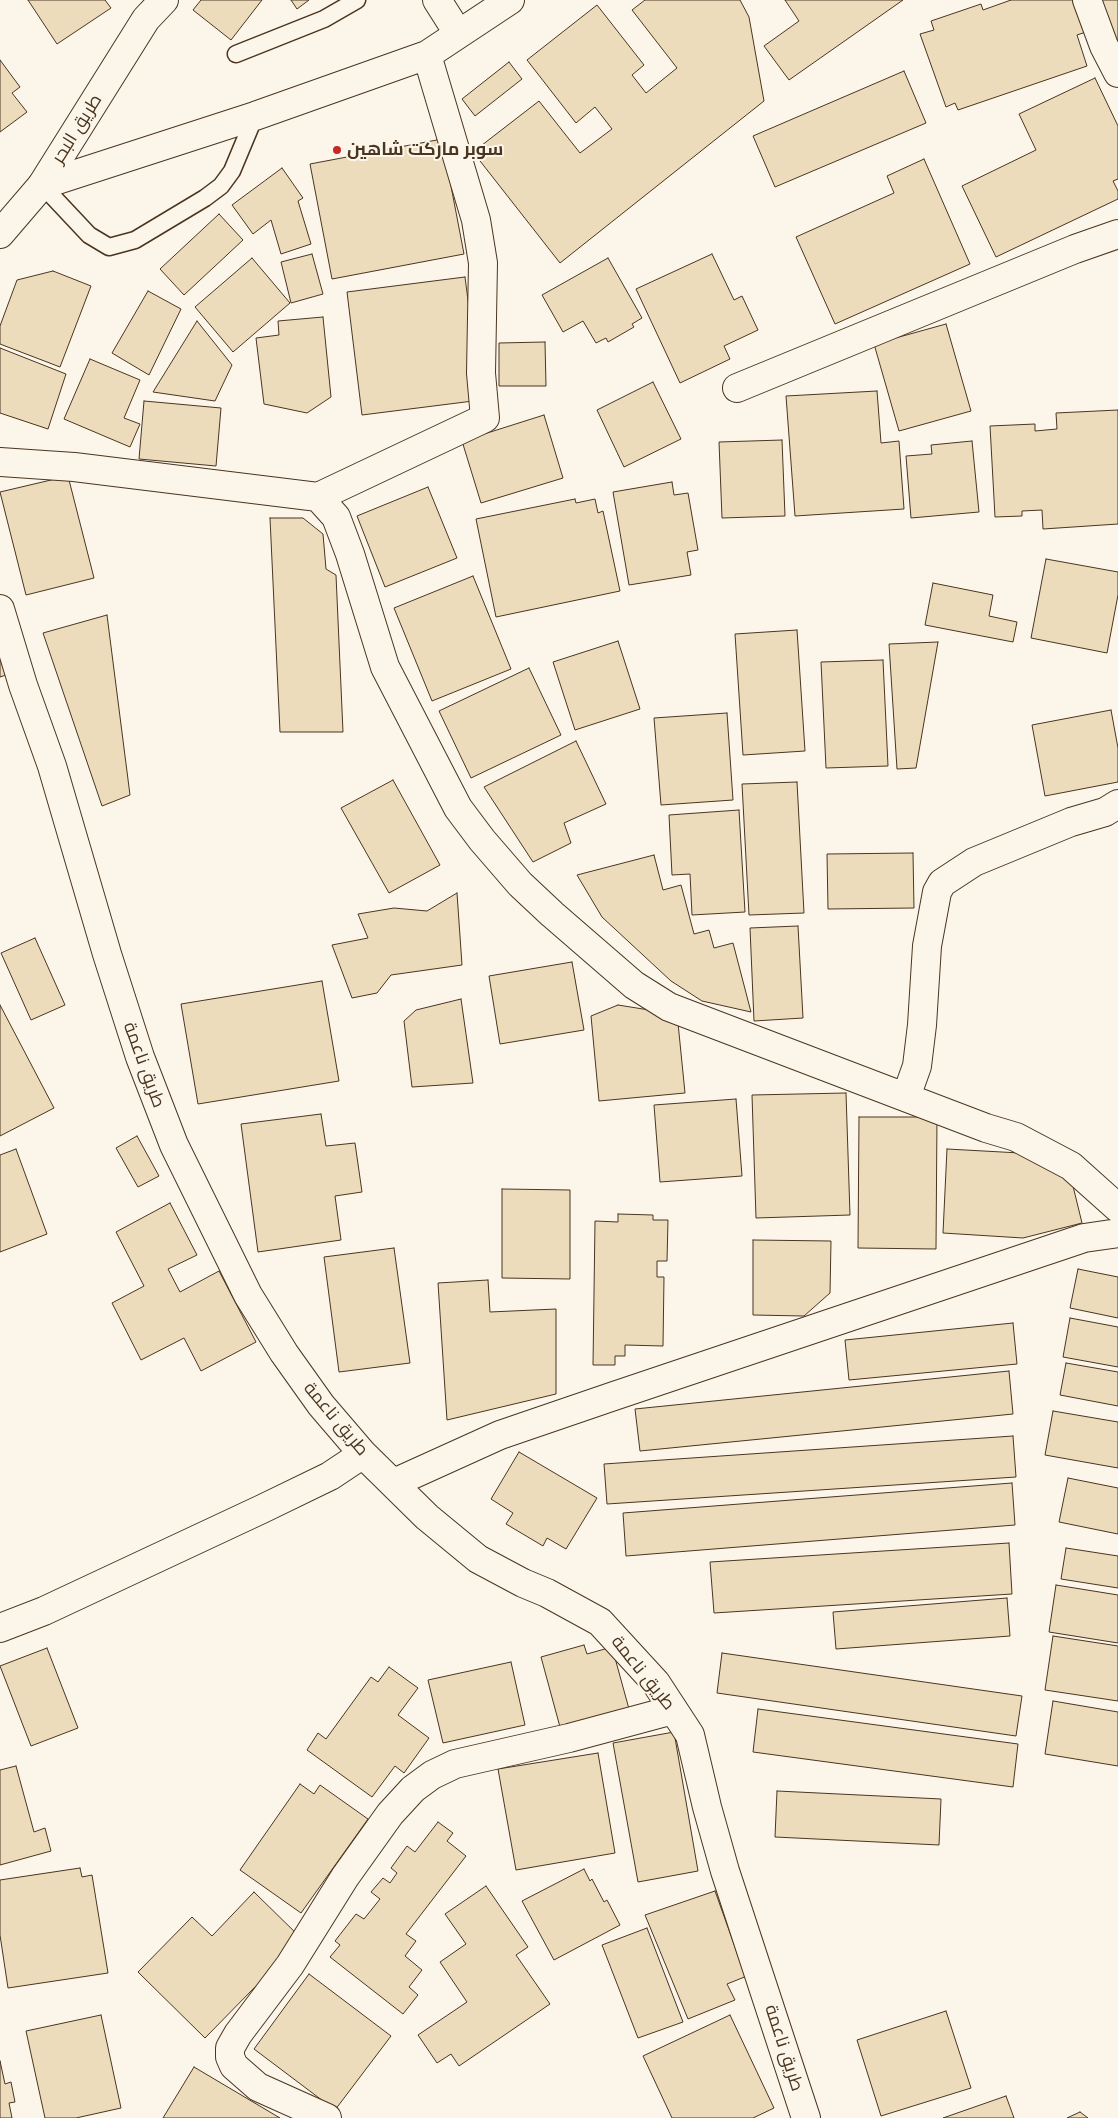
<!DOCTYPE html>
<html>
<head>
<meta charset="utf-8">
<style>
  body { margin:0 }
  canvas { display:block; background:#fbf6e9 }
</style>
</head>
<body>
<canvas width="1118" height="2118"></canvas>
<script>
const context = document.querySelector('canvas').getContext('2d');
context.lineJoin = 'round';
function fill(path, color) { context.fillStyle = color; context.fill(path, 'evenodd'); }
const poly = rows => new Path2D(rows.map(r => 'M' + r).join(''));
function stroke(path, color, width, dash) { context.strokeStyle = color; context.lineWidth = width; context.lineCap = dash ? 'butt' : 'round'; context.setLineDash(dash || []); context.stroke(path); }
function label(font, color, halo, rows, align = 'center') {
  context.font = font + ' Inter,Cairo,sans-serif'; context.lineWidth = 4; context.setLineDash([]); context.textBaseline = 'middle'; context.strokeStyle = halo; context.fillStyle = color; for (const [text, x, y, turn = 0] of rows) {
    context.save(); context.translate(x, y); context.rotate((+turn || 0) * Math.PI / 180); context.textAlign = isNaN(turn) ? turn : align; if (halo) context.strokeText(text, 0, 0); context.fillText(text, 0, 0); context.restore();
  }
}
const building = poly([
  [28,0,105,0,111,8,57,44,28,0],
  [201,0,262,0,231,40,193,10,201,0],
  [291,0,309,0,297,9,291,0],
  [645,0,740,0,749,17,764,101,560,263,473,152,539,101,580,153,612,129,595,107,576,123,527,60,597,5,644,65,632,75,646,93,677,68,632,10,645,0],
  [785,0,903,0,789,80,764,46,799,21,785,0],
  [1011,0,1075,0,1086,32,1077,35,1087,66,958,110,955,103,946,107,920,34,934,30,931,21,981,4,983,10,1011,0],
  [1095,0,1118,0,1118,40,1109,43,1095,0],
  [0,60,20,87,12,93,27,112,0,132,0,60],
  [509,62,522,79,475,116,462,99,509,62],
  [904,71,926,123,775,187,753,136,904,71],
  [1095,78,1118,126,1118,179,1113,181,1118,191,1118,199,996,257,962,186,1036,150,1019,114,1095,78],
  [442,139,464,254,332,279,310,164,442,139],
  [924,159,970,264,835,324,796,237,894,193,887,176,924,159],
  [282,168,303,198,298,201,311,244,281,254,271,220,253,234,232,205,282,168],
  [219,214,243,240,184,295,160,269,219,214],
  [312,254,323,294,291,303,281,262,312,254],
  [712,254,734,300,742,296,758,330,724,346,730,359,680,383,636,289,712,254],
  [252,258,290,303,233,352,195,307,252,258],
  [608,258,642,318,632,324,634,327,608,342,606,338,596,343,583,321,563,332,542,295,608,258],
  [53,271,91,286,60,367,0,344,0,326,17,280,53,271],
  [465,277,481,400,362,415,347,292,465,277],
  [148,291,181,309,149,375,112,353,148,291],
  [323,317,331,397,307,413,264,404,256,338,279,335,278,321,323,317],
  [197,321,232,365,215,401,153,392,197,321],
  [946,324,971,411,899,431,874,344,946,324],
  [545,342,546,386,499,386,499,343,545,342],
  [0,348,66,374,48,429,0,413,0,348],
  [90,359,140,380,124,418,140,424,130,447,64,419,90,359],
  [653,382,681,439,624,467,597,410,653,382],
  [877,391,881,443,899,441,904,509,795,516,786,396,877,391],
  [144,401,221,408,216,466,139,459,144,401],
  [1118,410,1118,524,1043,529,1042,510,1022,511,1022,516,995,517,990,426,1035,424,1035,431,1057,429,1056,413,1118,410],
  [544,415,563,478,481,503,462,441,544,415],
  [782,440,785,516,722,518,719,442,782,440],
  [972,441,979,512,911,518,906,456,932,454,931,445,972,441],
  [68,476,94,578,26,595,0,492,68,476],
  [672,482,674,495,688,493,698,550,687,552,691,575,629,585,613,492,672,482],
  [428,487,457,558,385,587,357,516,428,487],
  [575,499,576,503,595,499,598,513,603,511,620,591,496,617,476,519,575,499],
  [270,518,303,518,323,534,326,569,336,575,343,732,280,732,270,518],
  [1046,559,1118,572,1118,595,1107,653,1031,638,1046,559],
  [473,576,511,669,432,701,394,608,473,576],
  [933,583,993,595,989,616,1017,622,1013,642,925,625,933,583],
  [107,615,130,795,102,806,43,633,107,615],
  [797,630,805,751,743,755,735,634,797,630],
  [618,641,640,709,575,730,553,662,618,641],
  [938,642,916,768,897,769,889,644,938,642],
  [0,656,6,675,0,677,0,656],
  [883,660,888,766,826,768,821,662,883,660],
  [529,668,561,735,471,778,439,711,529,668],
  [1111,710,1118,748,1118,782,1045,796,1032,725,1111,710],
  [727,713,733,800,661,805,654,718,727,713],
  [576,741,606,804,564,823,571,843,533,862,484,787,576,741],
  [393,780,440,865,389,893,341,808,393,780],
  [797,782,804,913,749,915,742,784,797,782],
  [739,810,745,912,692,915,690,874,672,875,669,815,739,810],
  [913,853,914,908,828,909,827,854,913,853],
  [654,855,663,890,681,885,694,934,709,930,714,948,733,943,751,1012,702,1001,671,981,602,917,577,875,654,855],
  [457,893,462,965,391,975,377,993,352,998,332,945,368,938,358,914,394,908,427,911,457,893],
  [798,926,803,1018,754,1021,750,928,798,926],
  [35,938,65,1005,31,1020,1,953,35,938],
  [572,962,584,1030,500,1044,489,976,572,962],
  [322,981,339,1081,198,1104,181,1004,322,981],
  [461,999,473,1083,412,1087,404,1021,416,1010,461,999],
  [0,1005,54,1108,0,1136,0,1005],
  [618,1005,668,1013,678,1023,685,1093,599,1101,591,1016,618,1005],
  [846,1093,850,1215,756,1218,752,1095,846,1093],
  [736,1099,742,1176,660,1182,654,1105,736,1099],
  [321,1114,326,1146,355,1143,362,1192,335,1196,341,1240,258,1252,241,1124,321,1114],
  [859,1117,937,1117,936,1249,858,1248,859,1117],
  [137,1136,159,1176,138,1187,116,1148,137,1136],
  [16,1149,47,1234,0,1252,0,1155,16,1149],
  [947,1149,1020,1153,1072,1182,1082,1223,1023,1238,943,1233,947,1149],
  [502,1189,570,1190,570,1279,502,1278,502,1189],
  [170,1203,197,1255,168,1269,180,1292,219,1271,256,1342,201,1371,184,1338,141,1360,112,1303,144,1286,116,1232,170,1203],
  [618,1214,653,1215,653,1220,668,1220,667,1261,657,1261,657,1277,664,1277,663,1346,625,1345,625,1356,615,1356,615,1365,593,1365,595,1221,618,1222,618,1214],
  [753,1240,831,1241,830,1293,804,1316,753,1315,753,1240],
  [394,1248,410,1363,339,1372,324,1257,394,1248],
  [1078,1269,1118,1277,1118,1318,1070,1308,1078,1269],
  [488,1280,490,1312,556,1309,556,1394,447,1420,438,1283,488,1280],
  [1070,1318,1118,1327,1118,1367,1063,1357,1070,1318],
  [1013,1323,1017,1364,849,1380,845,1340,1013,1323],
  [1066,1363,1118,1372,1118,1406,1060,1395,1066,1363],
  [1009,1371,1013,1414,640,1451,635,1409,1009,1371],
  [1053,1411,1118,1422,1118,1468,1045,1455,1053,1411],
  [1013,1436,1016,1477,607,1504,604,1464,1013,1436],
  [519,1452,597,1498,566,1549,547,1538,543,1546,506,1524,513,1513,491,1499,519,1452],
  [1068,1478,1118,1488,1118,1534,1059,1522,1068,1478],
  [1012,1483,1015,1525,626,1556,623,1513,1012,1483],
  [1009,1543,1012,1594,714,1613,710,1562,1009,1543],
  [1066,1548,1118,1556,1118,1588,1061,1579,1066,1548],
  [1056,1585,1118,1595,1118,1643,1049,1632,1056,1585],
  [1007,1598,1010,1636,836,1649,833,1612,1007,1598],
  [1053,1636,1118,1646,1118,1701,1045,1690,1053,1636],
  [584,1645,587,1654,612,1647,629,1709,560,1727,541,1657,584,1645],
  [47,1648,78,1728,31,1746,0,1666,47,1648],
  [722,1653,1022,1696,1016,1736,717,1693,722,1653],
  [511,1662,525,1725,443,1743,428,1680,511,1662],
  [389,1667,418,1688,398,1715,429,1738,404,1773,395,1766,372,1797,307,1750,318,1733,326,1739,371,1677,378,1682,389,1667],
  [1053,1701,1118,1712,1118,1766,1045,1754,1053,1701],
  [758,1709,1018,1744,1013,1787,753,1752,758,1709],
  [674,1732,698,1871,638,1882,613,1743,674,1732],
  [598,1753,615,1853,516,1870,498,1769,598,1753],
  [16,1766,34,1832,45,1828,51,1851,0,1865,0,1770,16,1766],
  [300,1784,314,1794,320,1785,368,1819,301,1913,240,1870,300,1784],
  [777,1791,941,1799,939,1845,775,1837,777,1791],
  [438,1822,453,1833,447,1841,466,1856,406,1934,416,1941,405,1956,422,1970,409,1987,418,1995,403,2014,330,1957,340,1945,335,1941,356,1914,364,1919,380,1899,371,1892,383,1878,390,1883,397,1873,391,1868,407,1846,415,1852,438,1822],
  [80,1868,82,1877,92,1875,108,1973,8,1988,0,1935,0,1880,80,1868],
  [584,1869,590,1881,592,1879,604,1902,607,1900,620,1925,554,1960,522,1901,584,1869],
  [486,1886,528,1947,516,1955,550,2004,459,2066,451,2054,437,2063,418,2035,467,2002,440,1962,466,1944,445,1914,486,1886],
  [715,1891,739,1958,743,1958,747,1976,727,1984,735,2000,688,2019,645,1915,715,1891],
  [254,1892,302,1939,205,2038,138,1972,192,1917,212,1936,254,1892],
  [647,1928,683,2022,638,2038,602,1945,647,1928],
  [309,1974,391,2036,335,2110,254,2049,309,1974],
  [946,2011,971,2088,881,2116,857,2040,946,2011],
  [101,2015,121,2108,76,2118,45,2118,26,2031,101,2015],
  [730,2015,774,2108,753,2118,672,2118,643,2056,730,2015],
  [0,2061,5,2084,11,2082,15,2102,9,2103,12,2118,0,2118,0,2061],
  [194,2067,280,2118,163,2118,194,2067],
  [1006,2096,1014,2118,943,2118,1006,2096],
  [1080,2112,1088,2118,1067,2118,1080,2112]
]);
const lane = poly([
  [236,54,324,19,357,0],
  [42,185,89,235,109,247,135,240,205,198,221,186,232,171,255,116]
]);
const street = poly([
  [437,0,458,33],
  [1087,0,1104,46,1118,73],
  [42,185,255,116,427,55,510,0],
  [737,388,1075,249,1118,234],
  [0,462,74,467,318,497,336,517,350,554,385,667,458,808,482,840,520,884,552,914,634,985,669,1007,986,1128,1016,1137,1071,1166,1118,1208],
  [318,497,485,418,481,373,483,263,476,220,427,55],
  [0,609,23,685,52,766,107,954,140,1057,174,1145,248,1295,284,1353,321,1405,363,1454,427,1517,478,1559,523,1583,547,1593,600,1622,656,1683,690,1735,707,1807,725,1871,806,2118],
  [906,1097,917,1066,922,1025,927,946,937,892,942,883,974,862,1071,822,1105,812,1118,804],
  [394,1483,500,1435,614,1396,1084,1238,1118,1233],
  [0,1628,44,1611,262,1509,330,1476,363,1454],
  [327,2118,258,2087,234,2066,230,2057,230,2048,238,2034,290,1965,345,1877,390,1814,413,1789,432,1775,455,1764,569,1738,673,1710]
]);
const highway = poly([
  [0,234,42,185,146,19,164,0]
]);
const markers = [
  [337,150,5,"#c62828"]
];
const streetNames = [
  ["طريق البحر",77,129,-58],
  ["طريق ناعمة",144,1065,70],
  ["طريق ناعمة",336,1419,50],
  ["طريق ناعمة",643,1673,51],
  ["طريق ناعمة",784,2048,72]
];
const poiNames = [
  ["سوبر ماركت شاهين",347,150]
];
fill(building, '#ecdcbc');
stroke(building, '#4a3520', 1);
stroke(lane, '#4a3520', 19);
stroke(street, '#4a3520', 30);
stroke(highway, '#4a3520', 30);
stroke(lane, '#fbf6e9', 16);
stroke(street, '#fbf6e9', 28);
stroke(highway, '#fbf6e9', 28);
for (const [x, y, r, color] of markers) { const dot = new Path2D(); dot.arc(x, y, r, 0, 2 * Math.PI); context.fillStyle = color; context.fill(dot); stroke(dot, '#fbf6e9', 2); }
label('18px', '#4a3520', '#fbf6e9', streetNames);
label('bold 18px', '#4a3520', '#fbf6e9', poiNames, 'left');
</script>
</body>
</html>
